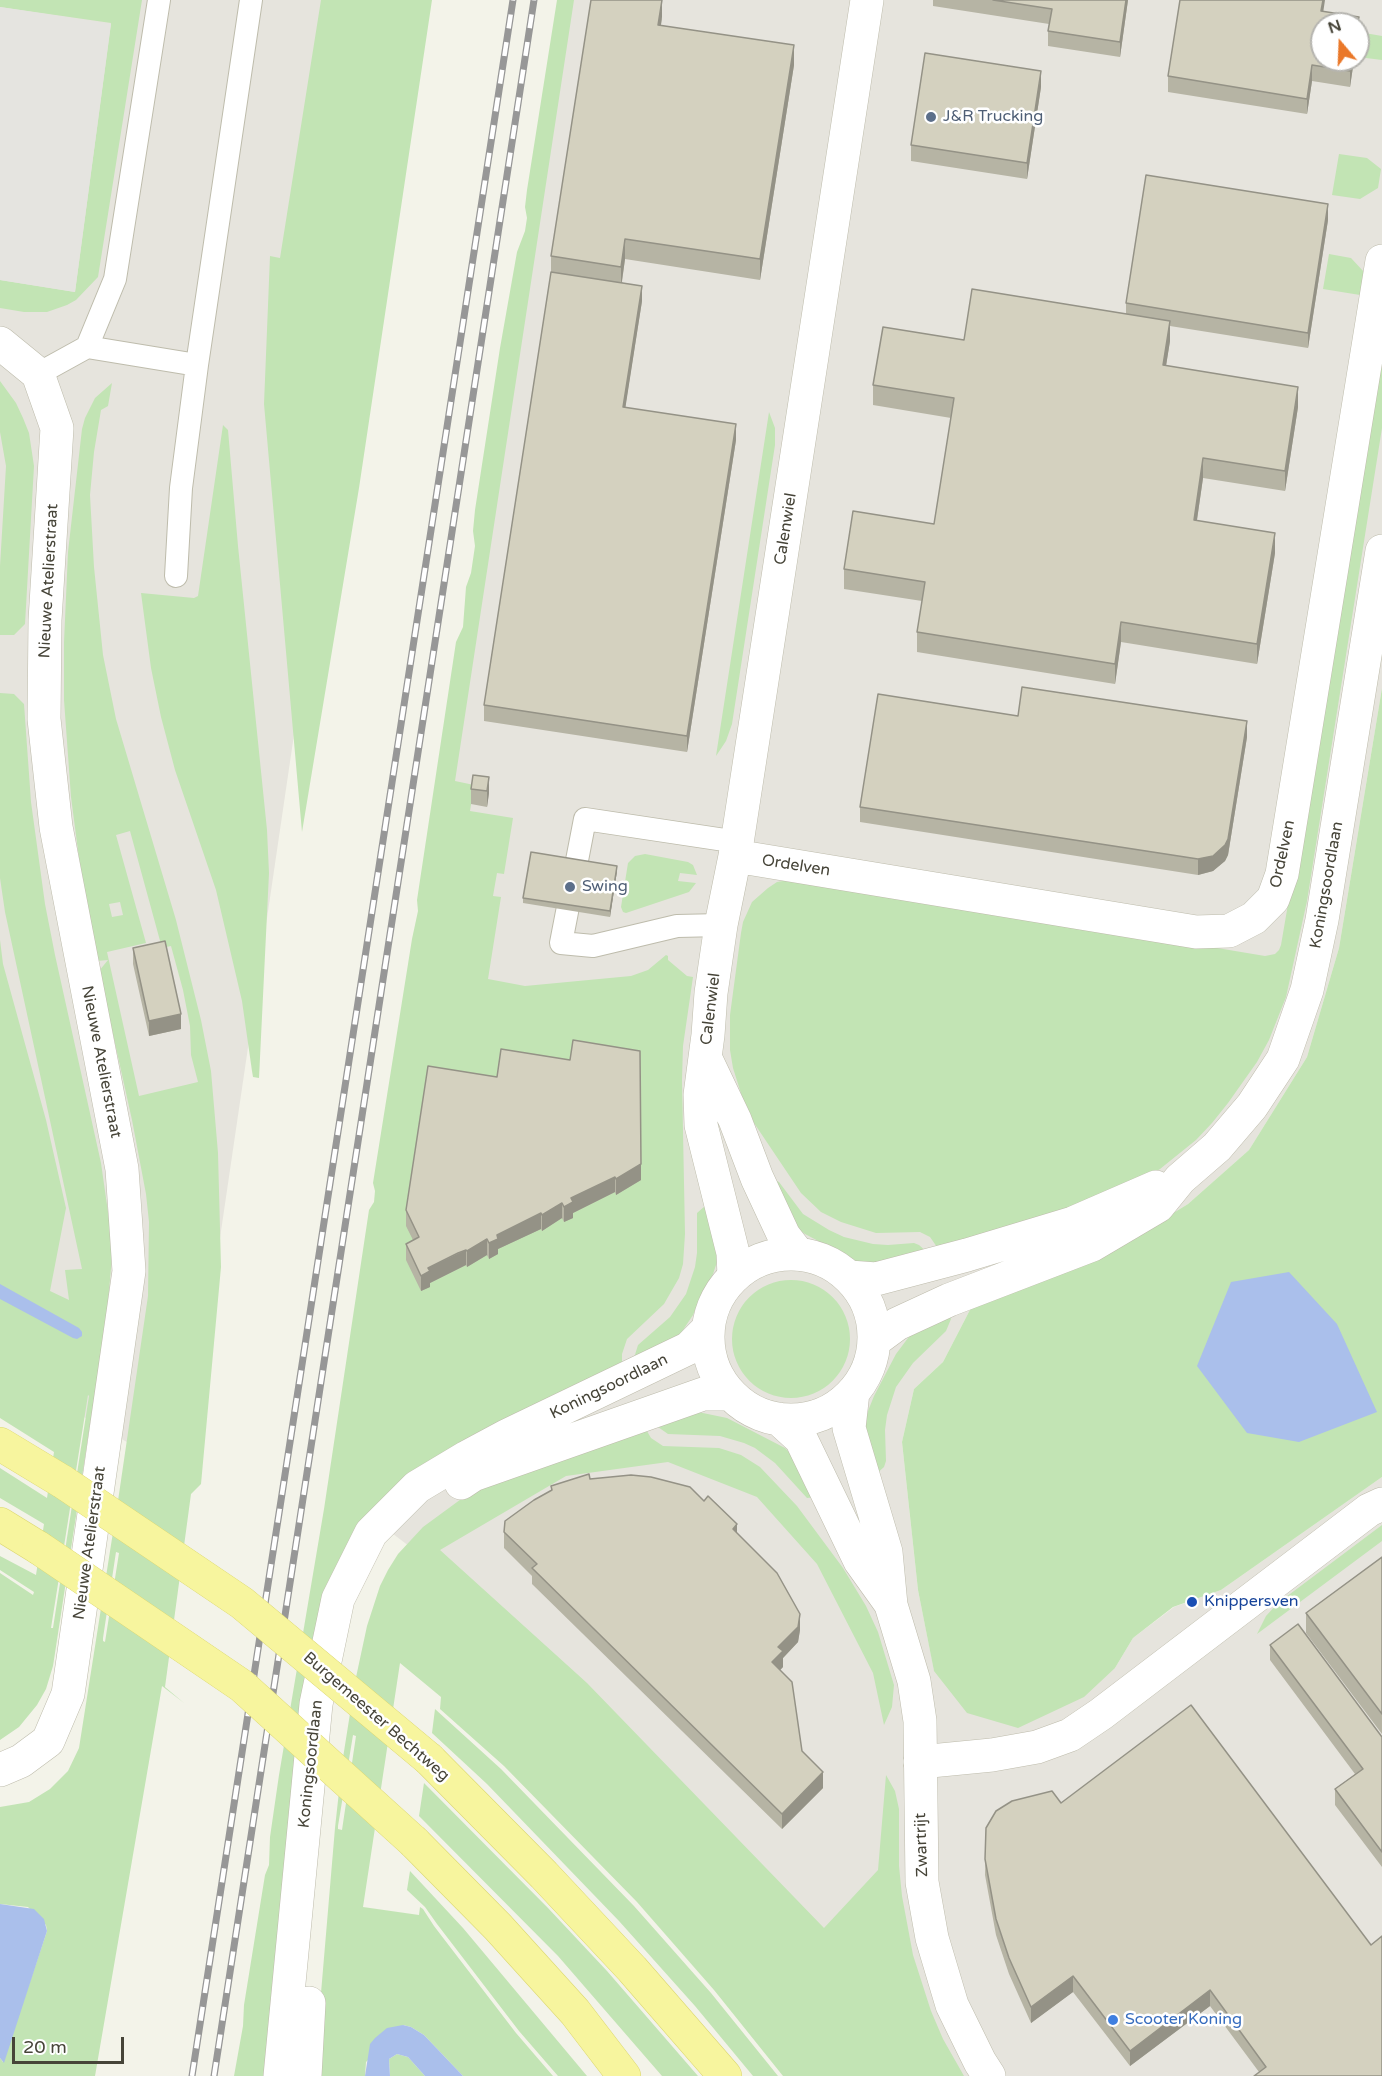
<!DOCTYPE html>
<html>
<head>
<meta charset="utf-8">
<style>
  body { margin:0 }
  #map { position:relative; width:1382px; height:2076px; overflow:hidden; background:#f3f3e9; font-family:"Varela Round",sans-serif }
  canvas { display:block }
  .north { position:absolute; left:1310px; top:12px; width:60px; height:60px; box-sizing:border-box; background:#fff; border:2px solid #b5b4af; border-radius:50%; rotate:341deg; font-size:16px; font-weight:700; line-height:24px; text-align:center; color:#464438 }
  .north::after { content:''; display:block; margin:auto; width:21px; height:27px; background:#ea7829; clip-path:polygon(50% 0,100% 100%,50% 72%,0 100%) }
  .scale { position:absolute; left:12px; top:2037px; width:112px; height:27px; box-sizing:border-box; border:3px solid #464438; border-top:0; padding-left:8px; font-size:18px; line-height:21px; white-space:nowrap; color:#464438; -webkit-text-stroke:4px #fff; paint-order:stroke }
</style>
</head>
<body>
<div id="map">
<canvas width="1382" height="2076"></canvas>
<div class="north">N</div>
<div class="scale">20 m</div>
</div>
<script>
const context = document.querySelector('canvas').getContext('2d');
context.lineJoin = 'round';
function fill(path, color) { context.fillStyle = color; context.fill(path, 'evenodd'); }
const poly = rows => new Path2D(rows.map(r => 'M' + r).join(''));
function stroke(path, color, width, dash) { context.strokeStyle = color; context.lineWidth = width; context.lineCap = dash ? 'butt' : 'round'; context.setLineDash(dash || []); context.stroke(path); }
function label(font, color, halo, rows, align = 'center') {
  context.font = font + ' "Varela Round",sans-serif'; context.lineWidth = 5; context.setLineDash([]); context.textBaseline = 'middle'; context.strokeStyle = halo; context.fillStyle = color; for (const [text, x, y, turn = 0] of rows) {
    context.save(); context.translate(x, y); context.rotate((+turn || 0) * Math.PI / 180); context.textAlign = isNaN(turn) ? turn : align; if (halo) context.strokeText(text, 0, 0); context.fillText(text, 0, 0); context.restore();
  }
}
const industrial = poly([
  [0,0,402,0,185,1476,0,1368],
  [567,0,1382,0,1382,688,1339,948,1307,1057,1249,1150,1188,1204,1100,1258,973,1304,943,1362,914,1389,902,1442,918,1590,934,1670,1115,1668,1133,1638,1174,1607,1221,1590,1382,1477,1382,2076,923,2076,476,1597,334,1489],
  [1322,24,1358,24,1358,60,1322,60]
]);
const green = poly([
  [0,0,142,0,98,277,76,300,67,305,47,312,24,312,0,308,0,280,75,292,111,23,0,7],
  [321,0,432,0,359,488,302,832,264,404,270,256,280,258],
  [557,0,574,0,455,781,474,785,470,811,513,818,504,874,497,873,493,896,501,897,488,979,525,986,631,976,648,970,666,955,668,956,668,960,687,976,693,977,683,1046,682,1080,685,1234,683,1264,679,1278,664,1304,627,1339,622,1354,622,1362,357,1534,270,2076,234,2076,243,2026,244,2005,265,1875,269,1865,270,1837,279,1775,324,1509,369,1210,374,1202,375,1191,373,1183,412,939,418,911,417,900,456,642,463,627,466,587,471,573,475,546,473,531,475,510,500,348,517,252,525,231,527,218,525,207,527,190],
  [1359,32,1382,36,1382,60,1358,57],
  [1339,154,1367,158,1381,169,1378,188,1360,199,1332,195],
  [1329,254,1351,258,1364,272,1360,295,1323,289],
  [1382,328,1382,428,1307,901,1286,997,1269,1040,1257,1062,1228,1103,1212,1123,1196,1140,1160,1169,1121,1192,937,1247,930,1237,920,1232,876,1233,841,1222,821,1212,801,1193,752,1120,744,1103,733,1068,730,1050,730,1015,741,933,743,922,752,902,768,888,777,882,799,878,1265,956,1275,954,1279,950,1281,945,1318,729],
  [0,381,16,403,23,418,29,433,34,466,25,624,14,635,0,635,0,566,6,466,0,432],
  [112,383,108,406,101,410,94,452,90,495,94,567,103,655,116,719,176,920,201,1020,211,1071,218,1153,221,1267,201,1484,191,1494,165,1687,184,1703,162,1686,95,2076,0,2076,0,2058,3,2062,47,1931,46,1925,28,1907,0,1904,0,1807,29,1802,50,1789,68,1771,79,1748,119,1494,148,1296,149,1222,146,1194,132,1120,99,971,108,960,97,961,83,889,71,797,64,700,64,642,68,552,82,429,85,418,95,398],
  [130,831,162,948,171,946,183,990,190,1026,191,1055,198,1082,139,1096,107,952,146,943,116,835],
  [120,902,123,915,112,917,109,904],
  [116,1552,119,1553,105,1642,103,1641,103,1638],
  [769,412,775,428,775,445,732,724,726,741,716,756],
  [223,425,228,430,238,546,267,830,269,873,259,1078,253,1077,252,1071,242,1001,216,890,175,770,161,717,151,668,141,593,194,598,198,596],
  [1382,688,1382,1477,1221,1590,1173,1607,1133,1638,1115,1668,1084,1697,1018,1728,967,1713,934,1671,918,1590,902,1442,914,1389,943,1362,973,1304,1100,1258,1188,1204,1249,1150,1307,1057,1339,948],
  [0,693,14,694,24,704,31,802,45,904,55,955,101,1163,110,1226,112,1257,107,1314,53,1666,46,1689,37,1705,19,1727,0,1740,0,1573,33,1595,34,1592,0,1570,0,1556,36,1575,44,1524,0,1498,0,1468,47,1498,54,1452,0,1418,0,940,3,964,46,1120,66,1208,50,1291,69,1300,65,1270,82,1269,5,912,0,878],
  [88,1395,89,1396,53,1628,51,1628],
  [645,854,688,862,693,865,697,875,680,873,678,881,696,883,689,892,626,913,623,912,621,907,628,863,635,856],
  [774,1180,779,1182,803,1214,829,1230,844,1237,873,1244,888,1245,914,1243,919,1245,927,1252,901,1265,860,1263,805,1234,796,1227],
  [705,1206,719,1256,713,1274,703,1292,693,1315,677,1339,634,1358,638,1345,670,1317,686,1294,695,1267,697,1253,697,1213],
  '732 1339a59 59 0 1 1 118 0a59 59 0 1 1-118 0Z',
  [950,1315,951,1319,946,1331,913,1363,896,1387,887,1415,885,1430,886,1461,884,1467,875,1475,865,1427,866,1416,874,1396,896,1354,908,1338,916,1331],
  [698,1412,727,1418,785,1448,793,1456,817,1497,807,1498,775,1463,755,1448,744,1443,720,1436,668,1434,658,1427],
  [644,1426,651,1438,663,1446,719,1448,741,1455,760,1467,797,1506,843,1568,866,1606,878,1632,894,1685,892,1707,884,1725,873,1673,817,1564,757,1497,668,1462,566,1476,440,1550,587,1683,824,1928,878,1870,886,1775,895,1791,899,1809,899,1866,902,1896,913,1955,931,2011,943,2039,964,2076,783,2076,714,1990,637,1902,504,1766,440,1709,441,1697,400,1663,363,1907,419,1915,420,1907,423,1909,434,1926,516,2033,553,2076,463,2076,424,2035,411,2027,403,2025,366,2062,365,2076,317,2076,321,1993,335,1828,342,1764,355,1682,367,1626,380,1586,388,1570,398,1554,423,1527,468,1494],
  [353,1735,356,1736,342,1830,338,1829,338,1826],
  [1382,1525,1382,1541,1257,1634,1266,1616,1278,1603],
  [435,1709,501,1769,634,1906,711,1993,778,2076,753,2076,695,2006,619,1921,487,1784,432,1733],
  [424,1783,548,1908,607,1971,698,2076,662,2076,558,1956,419,1816],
  [410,1871,463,1928,587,2076,558,2076,519,2031,437,1924,425,1907,407,1890],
  [397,2054,408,2057,425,2076,390,2076,389,2059]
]);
const parking = poly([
  [0,7,111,24,75,292,0,280]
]);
const water = poly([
  [1289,1272,1337,1324,1377,1412,1299,1442,1247,1433,1197,1366,1231,1282],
  [0,1284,79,1328,82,1332,82,1336,77,1339,73,1338,0,1299],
  [0,1904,34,1909,44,1919,47,1931,4,2063,0,2058],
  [403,2025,411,2027,424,2035,463,2076,425,2076,408,2057,397,2054,389,2059,390,2076,365,2076,370,2044,375,2038,387,2028]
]);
const service = poly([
  [87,347,197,365],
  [38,374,87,347,115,279,159,0],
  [176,576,181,488,197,365,251,0],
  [721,925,677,926,593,946,561,943,585,819,738,842]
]);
const minor = poly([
  [0,343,38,374,57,428,45,620,44,719,56,827,122,1169,129,1271,68,1694,48,1741,21,1761,0,1770],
  [735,856,1196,932,1229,931,1254,918,1273,899,1282,874,1382,261],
  [705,1057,735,1120,757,1178,784,1236,798,1254],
  [734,1276,733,1253,701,1125,700,1095,708,1035,711,993,721,925,735,856,867,0],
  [920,1762,992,1755,1037,1747,1070,1735,1101,1714,1369,1510,1382,1504]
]);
const tertiary = poly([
  '708 1337a83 83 0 1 1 166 0a83 83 0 1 1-166 0Z',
  [849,1277,876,1279,967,1255,1073,1223,1156,1187],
  [874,1341,897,1324,949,1300,1092,1245,1158,1206,1180,1179,1217,1147,1252,1106,1283,1059,1307,990,1322,920,1382,551],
  [853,1392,849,1428,886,1552,891,1605,914,1681,920,1721,922,1882,932,1938,952,2005,980,2062,989,2076],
  [779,1419,801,1439,860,1561,890,1603],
  [461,1483,473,1475,703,1394,730,1394],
  [280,2076,316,1704,338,1599,371,1533,417,1487,467,1457,508,1435,689,1348,708,1329],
  [305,2076,309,2003]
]);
const primary = poly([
  [0,1444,63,1482],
  [0,1524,39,1548],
  [429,1759,544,1875,632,1969,725,2076],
  [414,1842,498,1927,575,2012,624,2076]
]);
const rail = poly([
  [192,2076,513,0],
  [214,2076,534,0]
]);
const primaryBridge = poly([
  [63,1482,242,1603,429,1759],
  [39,1548,242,1686,414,1842]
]);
const wall = poly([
  [933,0,1128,0,1120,57,1048,46,1048,31,1049,24,933,6],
  [1324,11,1359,33,1322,60,1354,60,1350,87,1312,81,1307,114,1168,92,1168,76],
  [662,17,661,25,794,65,760,280,625,259,622,282,642,301,625,408,736,440,687,752,484,721,484,705,551,272,551,256],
  [1041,87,1027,179,911,161,911,145],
  [1328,220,1308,348,1170,326,1170,341,1166,365,1298,407,1285,491,1203,478,1197,520,1275,553,1257,664,1121,642,1115,684,917,652,917,632,922,601,844,589,844,569,934,524,951,418,873,405,873,385,964,340,1126,314,1126,303],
  [1018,716,1247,737,1228,855,1225,861,1213,871,1198,875,860,822,860,807],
  [473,775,489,793,487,807,471,804,471,789],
  [617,871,610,917,523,903,523,898],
  [133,948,181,1029,149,1036,133,964],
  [497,1077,641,1180,616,1195,615,1192,573,1213,573,1218,564,1222,562,1218,542,1231,541,1229,498,1249,498,1254,489,1259,487,1255,467,1267,466,1265,430,1283,430,1287,421,1291,406,1260,406,1244,413,1240,406,1226,406,1210],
  [590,1479,737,1533,800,1630,798,1642,783,1658,783,1667,780,1670,802,1751,823,1788,782,1829,532,1584,532,1576,504,1548,504,1532,551,1491,551,1486],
  [1382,1557,1382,1734,1306,1633,1306,1613],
  [1270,1645,1382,1737,1382,1867,1335,1805,1335,1789,1355,1774,1270,1660],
  [1061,1803,1382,2076,1259,2072,1210,2006,1130,2066,1073,1992,1031,2023,1009,1974,996,1935,985,1875,986,1828]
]);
const shadedWall = poly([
  [662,0,662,17,658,45,658,25],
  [1126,0,1128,0,1120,57,1120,42],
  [1323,0,1325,0,1321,27,1321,11],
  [794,45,794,65,760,280,760,259],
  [1352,60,1354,60,1350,87,1350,71],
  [1312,65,1312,81,1307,114,1307,99],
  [1041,71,1041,87,1027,179,1027,163],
  [1328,204,1328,220,1308,348,1308,333],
  [625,239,625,259,621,287,621,267],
  [642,286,642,301,623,423,623,407],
  [1170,321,1170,341,1163,385,1163,365],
  [1298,387,1298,407,1285,491,1285,471],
  [736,424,736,440,687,752,687,736],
  [1203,458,1203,478,1194,540,1194,520],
  [1275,533,1275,553,1257,664,1257,644],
  [1121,622,1121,642,1115,684,1115,664],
  [1247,721,1247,737,1228,855,1225,861,1213,871,1198,875,1198,859],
  [489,777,489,793,487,807,487,791],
  [617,866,617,871,610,917,610,911],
  [181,1014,181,1029,149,1036,149,1021],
  [641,1164,641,1180,616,1195,616,1179],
  [615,1177,615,1192,573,1213,573,1218,564,1222,564,1207,571,1198],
  [562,1203,562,1218,542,1231,542,1215],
  [541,1213,541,1229,498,1249,498,1254,489,1259,489,1243,497,1235],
  [487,1239,487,1255,467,1267,467,1251],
  [466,1250,466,1265,430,1283,430,1287,421,1291,421,1276,428,1268],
  [737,1524,737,1540,733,1529],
  [800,1614,800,1630,798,1642,783,1658,783,1667,772,1678,772,1662,778,1647],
  [823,1772,823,1788,782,1829,782,1814],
  [1073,1976,1073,1992,1031,2023,1031,2007],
  [1210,1990,1210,2006,1130,2066,1130,2051]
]);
const building = poly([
  [591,0,662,0,658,25,794,45,760,259,625,239,621,267,551,256,591,0],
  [993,0,1126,0,1120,42,1048,31,1052,9,993,0],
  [1180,0,1323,0,1321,11,1359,17,1357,24,1322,24,1322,60,1352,60,1350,71,1312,65,1307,99,1168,76,1180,0],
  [925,53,1041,71,1027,163,911,145,925,53],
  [1146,175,1328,204,1308,333,1126,303,1146,175],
  [551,272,642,286,623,407,736,424,687,736,484,705,551,272],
  [972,289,1170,321,1163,365,1298,387,1285,471,1203,458,1194,520,1275,533,1257,644,1121,622,1115,664,917,632,925,582,844,569,853,511,934,524,954,398,873,385,883,327,964,340,972,289],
  [1022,687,1247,721,1228,839,1225,845,1213,856,1198,859,860,807,878,694,1018,716,1022,687],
  [473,775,489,777,487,791,471,789,473,775],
  [531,852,617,866,610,911,523,898,531,852],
  [165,941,181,1014,149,1021,133,948,165,941],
  [573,1040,640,1051,641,1164,616,1179,615,1177,571,1198,573,1202,564,1207,562,1203,542,1215,541,1213,497,1235,498,1239,489,1243,487,1239,467,1251,466,1250,458,1253,428,1268,430,1271,421,1276,406,1244,419,1237,406,1210,428,1066,497,1077,501,1049,570,1060,573,1040],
  [589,1474,590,1479,631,1475,651,1477,690,1487,704,1501,708,1496,737,1524,733,1529,777,1573,800,1614,798,1627,778,1647,783,1651,772,1662,792,1682,802,1751,823,1772,782,1814,532,1568,537,1564,504,1532,505,1521,534,1500,552,1490,551,1486,589,1474],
  [1382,1557,1382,1714,1306,1613,1382,1557],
  [1298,1624,1382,1737,1382,1852,1335,1789,1363,1769,1270,1645,1298,1624],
  [1191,1705,1371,1945,1382,1936,1382,2076,1254,2076,1266,2067,1210,1990,1130,2051,1073,1976,1031,2007,1009,1958,996,1919,985,1859,986,1828,996,1811,1012,1801,1052,1791,1061,1803,1191,1705]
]);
const markers = [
  [931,117,6,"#5c6f8a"],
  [570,887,6,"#5c6f8a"],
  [1192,1602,6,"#1a4fb4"],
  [1113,2020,6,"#3f7fe0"]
];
const serviceNames = [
  ["J&R Trucking",943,117],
  ["Swing",582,887]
];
const streetNames = [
  ["Calenwiel",786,529,-81],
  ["Nieuwe Atelierstraat",49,581,-87],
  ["Ordelven",1283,854,-78],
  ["Ordelven",796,866,9],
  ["Koningsoordlaan",1327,885,-80],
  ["Calenwiel",711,1009,-83],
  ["Nieuwe Atelierstraat",101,1062,79],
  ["Koningsoordlaan",609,1387,-26],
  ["Nieuwe Atelierstraat",90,1543,-82],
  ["Burgemeester Bechtweg",376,1717,41],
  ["Koningsoordlaan",311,1764,-84],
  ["Zwartrijt",922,1845,-92]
];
const transitNames = [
  ["Knippersven",1204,1602]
];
const shopNames = [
  ["Scooter Koning",1125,2020]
];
fill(industrial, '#e6e4dd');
fill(green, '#c2e4b4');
fill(parking, '#e5e4e0');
fill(water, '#aabfeb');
stroke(service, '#bebcac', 24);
stroke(minor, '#bebcac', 34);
stroke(tertiary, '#bebcac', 34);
stroke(primary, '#dbd76f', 34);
stroke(service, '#fff', 22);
stroke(minor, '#fff', 33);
stroke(tertiary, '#fff', 33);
stroke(primary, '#f7f59e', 33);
stroke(rail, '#979797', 7);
stroke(rail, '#fff', 4.5, [14]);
stroke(primaryBridge, '#dbd76f', 34, []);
stroke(primaryBridge, '#f7f59e', 33);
fill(wall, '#b6b4a4');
fill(shadedWall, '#949286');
fill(building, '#d4d1bf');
stroke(building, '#949286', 1.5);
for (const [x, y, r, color] of markers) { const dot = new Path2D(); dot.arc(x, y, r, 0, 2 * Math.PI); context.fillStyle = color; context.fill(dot); stroke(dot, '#fff', 2); }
label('16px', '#4e5e75', '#fff', serviceNames, 'left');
label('16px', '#464438', '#fff', streetNames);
label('16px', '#164399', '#fff', transitNames, 'left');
label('16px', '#366cbe', '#fff', shopNames, 'left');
</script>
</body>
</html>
